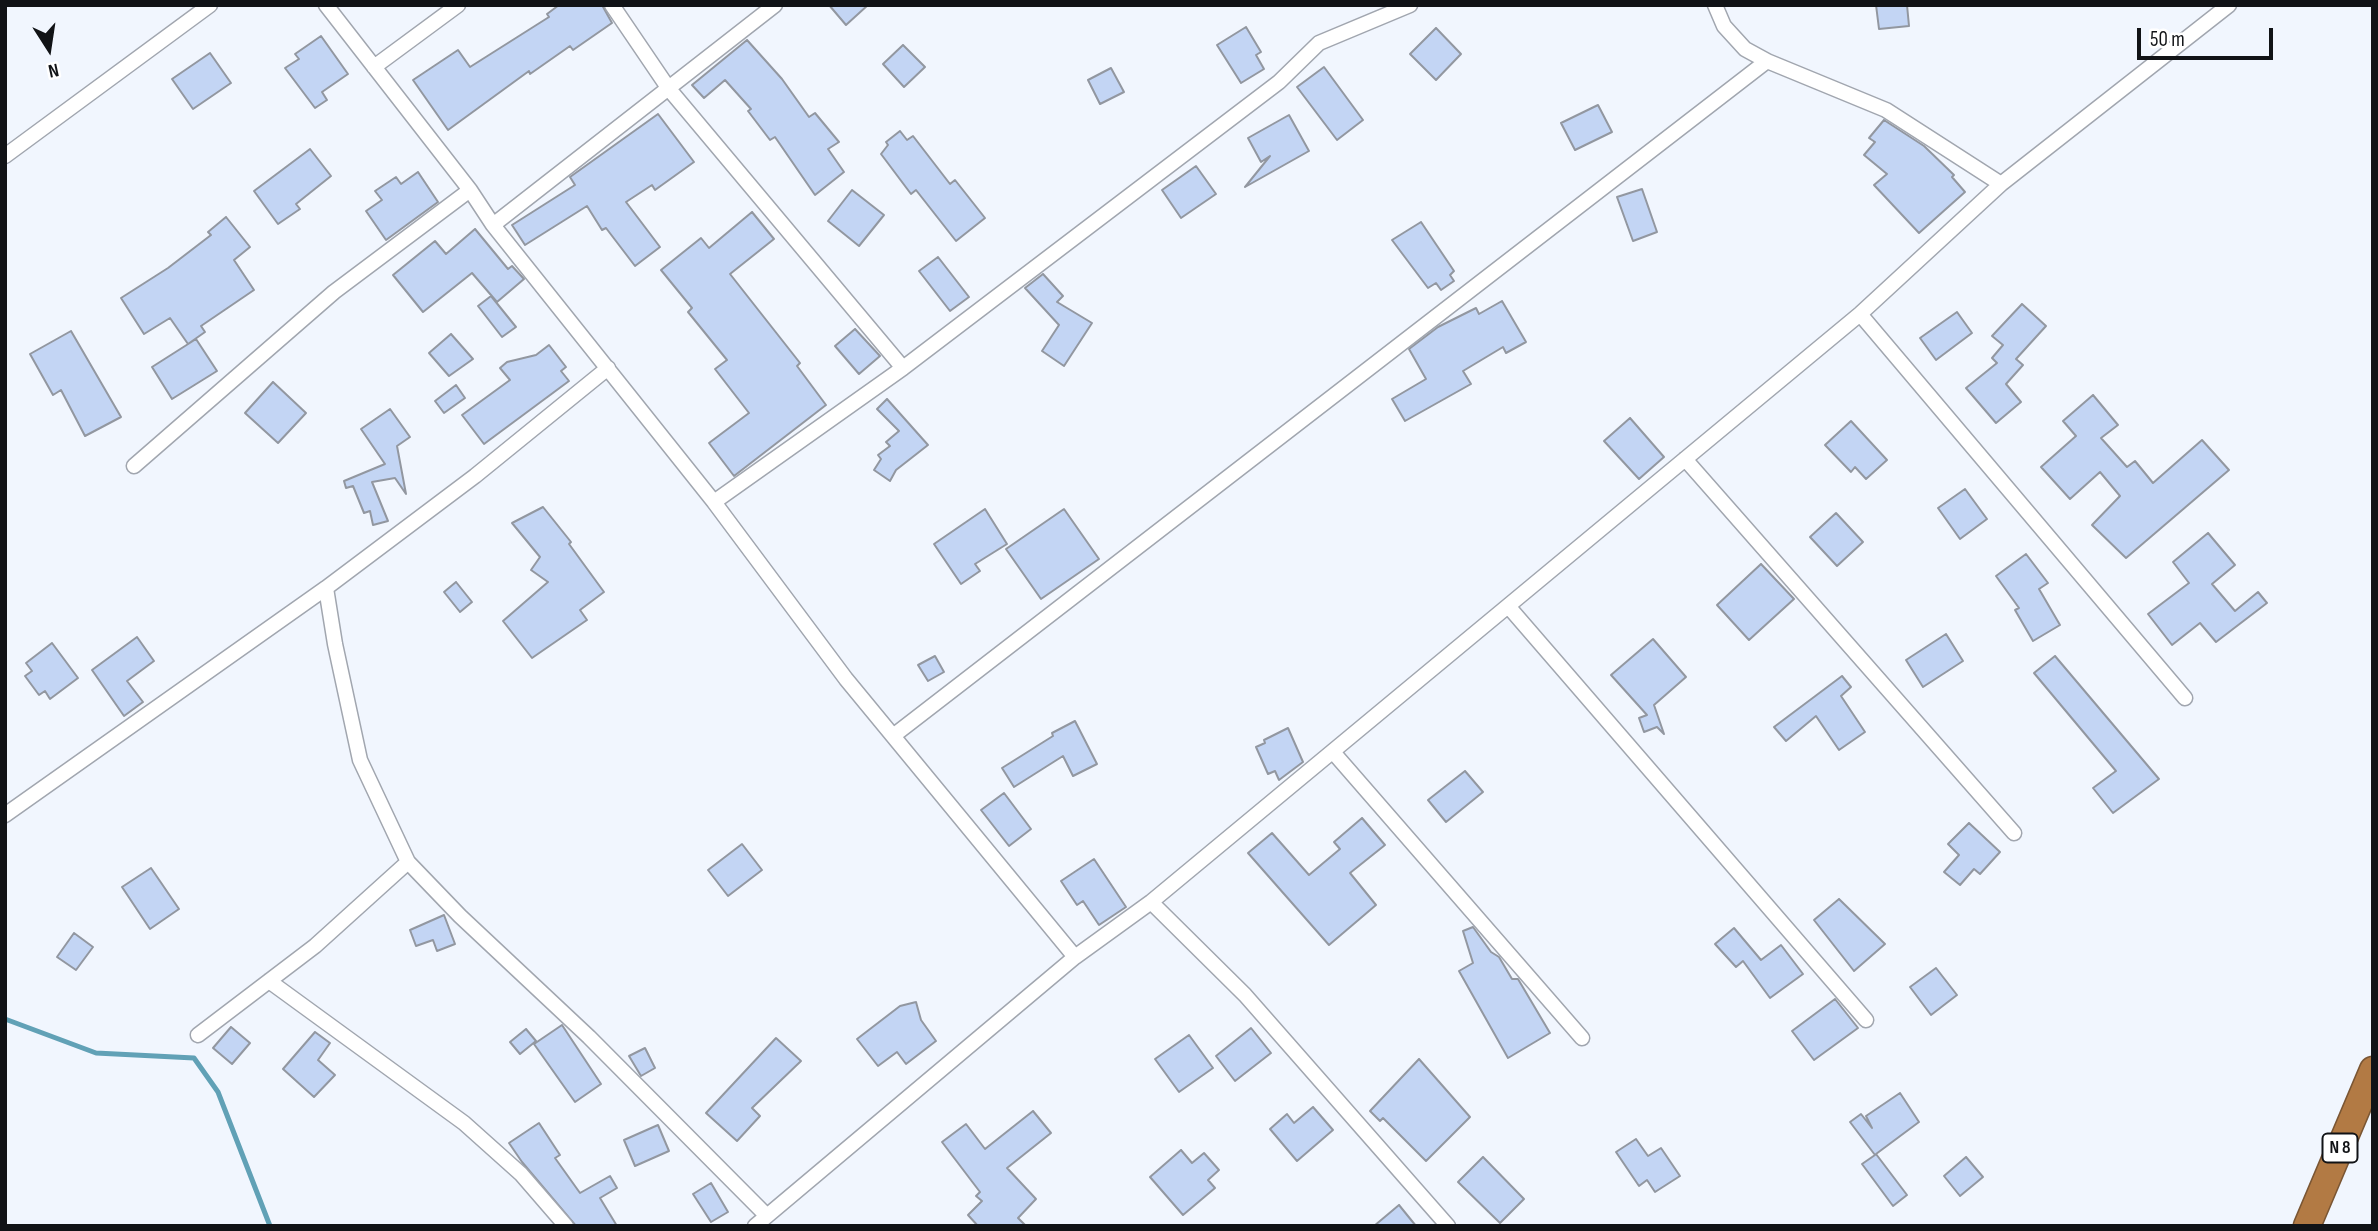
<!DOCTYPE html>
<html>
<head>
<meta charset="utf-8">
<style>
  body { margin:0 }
  #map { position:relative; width:2378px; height:1231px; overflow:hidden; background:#f1f6fe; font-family:"Sofia Sans Condensed",sans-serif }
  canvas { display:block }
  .frame { position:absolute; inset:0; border:7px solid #111316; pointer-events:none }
  .north { position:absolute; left:14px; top:14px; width:70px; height:70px; -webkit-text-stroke:5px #fff; paint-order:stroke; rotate:168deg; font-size:19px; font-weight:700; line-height:28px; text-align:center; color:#111316 }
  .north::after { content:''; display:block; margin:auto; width:24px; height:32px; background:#111316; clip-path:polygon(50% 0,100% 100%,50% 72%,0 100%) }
  .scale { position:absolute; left:2137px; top:28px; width:136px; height:32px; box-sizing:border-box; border:4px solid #111316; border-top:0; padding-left:9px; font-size:21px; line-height:24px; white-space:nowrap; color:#111316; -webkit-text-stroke:5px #fff; paint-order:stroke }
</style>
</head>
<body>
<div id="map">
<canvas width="2378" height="1231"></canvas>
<div class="frame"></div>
<div class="north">N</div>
<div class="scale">50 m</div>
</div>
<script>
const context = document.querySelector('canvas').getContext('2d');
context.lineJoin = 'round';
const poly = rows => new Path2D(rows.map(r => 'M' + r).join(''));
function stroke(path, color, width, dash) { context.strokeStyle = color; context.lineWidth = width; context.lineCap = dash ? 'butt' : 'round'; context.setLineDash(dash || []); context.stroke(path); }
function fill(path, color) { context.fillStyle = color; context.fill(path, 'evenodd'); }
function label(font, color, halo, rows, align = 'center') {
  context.font = font + ' "Sofia Sans Condensed",sans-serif'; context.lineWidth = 5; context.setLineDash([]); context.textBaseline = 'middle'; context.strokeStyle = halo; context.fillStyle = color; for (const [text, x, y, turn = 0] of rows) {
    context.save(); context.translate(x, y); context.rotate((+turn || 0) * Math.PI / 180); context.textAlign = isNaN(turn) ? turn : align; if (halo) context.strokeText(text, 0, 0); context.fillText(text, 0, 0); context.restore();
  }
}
const stream = poly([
  [5,1019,96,1053,194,1058,218,1092,270,1226]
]);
const building = poly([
  [559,5,602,5,612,23,573,50,570,46,530,74,529,71,448,130,413,80,458,50,470,67,549,17,547,14,559,5],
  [829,5,868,5,846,25,829,5],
  [1876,5,1907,5,1909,26,1879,29,1876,5],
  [1246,27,1261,52,1256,55,1264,69,1241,83,1217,45,1246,27],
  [1436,28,1461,54,1436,80,1410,54,1436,28],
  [321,36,348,74,322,92,327,100,315,108,285,68,299,59,295,54,321,36],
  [747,40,782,79,809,117,815,113,839,142,828,149,844,172,815,195,775,137,770,140,748,111,751,109,725,80,704,98,692,85,747,40],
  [903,45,925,67,904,87,883,64,903,45],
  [210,53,231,83,193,109,172,79,210,53],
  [1324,67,1363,120,1337,140,1297,87,1324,67],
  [1111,68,1124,92,1100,104,1088,80,1111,68],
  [1598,105,1612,132,1575,150,1561,123,1598,105],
  [658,114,694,162,655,190,652,185,626,202,660,247,635,266,606,228,602,230,587,206,525,245,512,225,575,185,570,177,658,114],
  [1289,115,1309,151,1245,187,1270,156,1261,162,1248,138,1289,115],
  [1884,120,1924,146,1954,175,1952,177,1965,192,1919,233,1874,185,1887,174,1864,155,1875,142,1869,138,1884,120],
  [900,131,907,140,913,136,950,184,955,180,985,218,956,241,916,190,911,194,881,154,888,145,886,142,900,131],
  [310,149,331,176,296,204,300,209,278,224,254,191,310,149],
  [1196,166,1216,194,1181,218,1162,190,1196,166],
  [418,172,438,202,386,240,366,211,382,200,375,191,396,177,401,184,418,172],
  [1642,189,1657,232,1633,241,1617,197,1642,189],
  [852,190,884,215,859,246,828,221,852,190],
  [752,212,774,239,730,274,800,363,797,366,826,405,734,476,709,443,749,413,715,369,727,360,688,312,692,308,661,270,701,238,709,248,752,212],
  [226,217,250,247,234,260,254,290,201,326,205,332,188,344,170,318,144,334,121,298,168,268,211,235,208,232,226,217],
  [1421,222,1454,271,1450,275,1454,281,1441,290,1436,283,1428,288,1392,240,1421,222],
  [475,229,508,269,512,266,524,279,497,302,472,273,423,312,393,275,435,241,446,254,475,229],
  [938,257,969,297,950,311,919,271,938,257],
  [1043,274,1063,296,1057,302,1092,323,1064,366,1042,351,1059,325,1025,288,1043,274],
  [491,296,516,327,502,337,478,306,491,296],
  [1502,301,1526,342,1506,353,1503,347,1463,371,1471,384,1405,421,1392,399,1426,379,1409,349,1438,327,1476,308,1479,314,1502,301],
  [2022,304,2046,326,2016,359,2023,365,2006,384,2021,402,1996,423,1966,388,1997,363,1992,358,2003,345,1992,336,2022,304],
  [1957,312,1972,333,1936,360,1920,338,1957,312],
  [855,329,880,356,859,374,835,346,855,329],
  [71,331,121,417,85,436,61,390,53,395,30,354,71,331],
  [451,334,473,359,449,376,429,353,451,334],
  [196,339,217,371,172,399,152,367,196,339],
  [549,345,566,367,561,371,569,381,484,444,462,415,510,380,500,368,507,362,536,355,549,345],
  [273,382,306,413,278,443,245,413,273,382],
  [456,385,465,398,444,413,435,401,456,385],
  [2093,395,2118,425,2101,438,2127,467,2135,461,2153,483,2202,440,2229,470,2126,558,2092,525,2120,496,2100,472,2070,499,2041,467,2076,436,2063,421,2093,395],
  [887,399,928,445,896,470,890,481,874,470,881,459,878,455,890,446,886,442,899,431,877,409,887,399],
  [390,409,410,437,397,446,406,494,395,478,372,482,388,521,373,525,370,511,364,513,353,486,346,488,344,481,385,464,361,429,390,409],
  [1630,418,1664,457,1639,479,1604,441,1630,418],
  [1851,421,1887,460,1866,479,1855,467,1851,472,1825,445,1851,421],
  [1965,489,1987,519,1960,539,1938,508,1965,489],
  [543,507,571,542,569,544,604,592,580,610,587,620,532,658,503,621,548,582,531,570,540,557,512,523,543,507],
  [985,509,1007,544,975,564,980,571,961,584,934,544,985,509],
  [1064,509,1099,559,1041,599,1006,549,1064,509],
  [1836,513,1863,542,1837,566,1810,537,1836,513],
  [2208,533,2235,565,2212,584,2235,611,2258,592,2267,603,2216,642,2200,623,2172,645,2148,614,2189,583,2173,562,2208,533],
  [2026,554,2048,583,2039,589,2060,625,2033,641,2015,610,2019,608,1996,576,2026,554],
  [1761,564,1794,599,1749,640,1717,605,1761,564],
  [456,582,472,602,460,612,444,592,456,582],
  [1946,634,1963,661,1923,687,1906,660,1946,634],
  [137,637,154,661,127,681,143,702,124,716,92,670,137,637],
  [1653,639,1686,677,1654,705,1664,734,1657,727,1644,732,1639,718,1647,715,1611,675,1653,639],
  [52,643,78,678,50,699,45,691,39,695,25,676,32,671,26,663,52,643],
  [935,656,944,672,928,681,918,665,935,656],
  [2055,656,2159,779,2113,813,2093,788,2116,771,2034,673,2055,656],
  [1842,676,1851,687,1841,696,1865,732,1839,750,1816,716,1786,741,1774,727,1842,676],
  [1075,721,1097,764,1073,776,1063,756,1014,787,1002,768,1053,736,1052,733,1075,721],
  [1288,728,1303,762,1279,780,1275,771,1268,774,1256,747,1265,743,1264,740,1288,728],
  [1465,771,1483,792,1446,822,1428,800,1465,771],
  [1004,793,1031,829,1009,846,981,810,1004,793],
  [1362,818,1385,845,1350,873,1376,905,1329,945,1248,853,1272,833,1309,875,1340,849,1334,842,1362,818],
  [1969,823,2000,852,1980,874,1974,869,1960,885,1944,872,1959,855,1948,844,1969,823],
  [742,844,762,870,728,896,708,870,742,844],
  [1094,859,1126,907,1099,925,1083,901,1077,905,1061,881,1094,859],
  [151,868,179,909,150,929,122,887,151,868],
  [1839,899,1885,944,1854,971,1814,920,1839,899],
  [444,915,455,944,437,951,433,940,416,946,410,930,444,915],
  [1473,927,1491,952,1499,957,1512,979,1518,979,1550,1033,1508,1058,1459,971,1473,963,1463,931,1473,927],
  [1734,928,1761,960,1781,945,1803,974,1770,998,1743,961,1736,967,1715,944,1734,928],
  [74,933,93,947,76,970,57,957,74,933],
  [1936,968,1957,995,1931,1015,1910,987,1936,968],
  [1835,999,1858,1028,1814,1060,1792,1031,1835,999],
  [916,1002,921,1020,936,1041,906,1064,897,1052,878,1066,857,1039,900,1006,916,1002],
  [562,1025,601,1084,575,1102,534,1044,562,1025],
  [231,1027,250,1043,232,1064,213,1048,231,1027],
  [1251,1028,1271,1053,1235,1081,1216,1056,1251,1028],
  [526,1029,536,1041,520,1054,510,1042,526,1029],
  [315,1032,330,1043,318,1060,335,1075,314,1097,283,1069,315,1032],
  [1189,1035,1213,1068,1179,1092,1155,1059,1189,1035],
  [776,1038,801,1061,752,1108,760,1116,737,1141,706,1113,776,1038],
  [645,1048,655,1068,641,1076,629,1056,645,1048],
  [1419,1059,1470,1117,1426,1161,1383,1118,1380,1121,1370,1111,1419,1059],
  [1900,1093,1919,1122,1876,1154,1907,1195,1893,1206,1862,1164,1875,1155,1850,1122,1861,1114,1872,1128,1866,1116,1900,1093],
  [1313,1107,1333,1130,1297,1161,1270,1129,1287,1114,1294,1123,1313,1107],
  [1033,1111,1051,1133,1007,1168,1036,1199,1018,1218,1026,1226,978,1226,968,1215,982,1201,976,1196,980,1192,942,1142,966,1124,985,1149,1033,1111],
  [539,1123,560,1155,555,1158,580,1193,610,1176,617,1188,600,1198,617,1226,576,1226,522,1162,509,1143,539,1123],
  [658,1125,669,1151,635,1166,624,1140,658,1125],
  [1636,1139,1648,1156,1661,1148,1680,1176,1655,1192,1647,1180,1639,1186,1616,1152,1636,1139],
  [1181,1150,1192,1163,1204,1153,1219,1170,1208,1180,1215,1188,1183,1215,1150,1177,1181,1150],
  [1483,1157,1524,1199,1500,1223,1458,1182,1483,1157],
  [1966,1157,1983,1177,1960,1196,1944,1176,1966,1157],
  [711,1183,728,1212,711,1222,693,1194,711,1183],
  [1399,1205,1416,1226,1374,1226,1399,1205]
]);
const street = poly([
  [326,5,470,190,493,225,714,502,846,679,1075,957],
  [612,5,669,89,903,368,714,502],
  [1715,5,1724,26,1745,49,1767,61,1886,110,2001,184],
  [374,67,458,5],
  [5,156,210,5],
  [493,225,775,5],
  [1860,314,2185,698],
  [608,368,475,476,326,588,335,644,360,760,408,862,460,916,589,1037,767,1216],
  [903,368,1279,82,1319,43,1410,5],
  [1685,459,2014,833],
  [134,466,334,292,470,190],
  [1508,606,1866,1020],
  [893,736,1767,61],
  [1333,752,1582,1038],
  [5,815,326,588],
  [1151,902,1245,995,1448,1226],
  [269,981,464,1123,521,1174,566,1226],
  [198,1035,315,946,408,862],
  [755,1226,1075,957,1151,902,1860,314,2001,184,2229,5]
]);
const highway = poly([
  [2307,1226,2373,1070]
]);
const shields = [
  [2340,1148,35]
];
const shieldNames = [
  ["N 8",2340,1148]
];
stroke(stream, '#61a1b6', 5);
fill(building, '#c3d5f4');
stroke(building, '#9297a0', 2);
stroke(street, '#a1a6af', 17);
stroke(highway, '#7a5634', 29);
stroke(street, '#fff', 14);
stroke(highway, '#b27a44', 26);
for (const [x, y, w] of shields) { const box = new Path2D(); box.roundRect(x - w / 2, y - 14.5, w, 29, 5); context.fillStyle = '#fff'; context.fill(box); stroke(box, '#111316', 2); }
label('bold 18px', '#111316', null, shieldNames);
</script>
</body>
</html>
